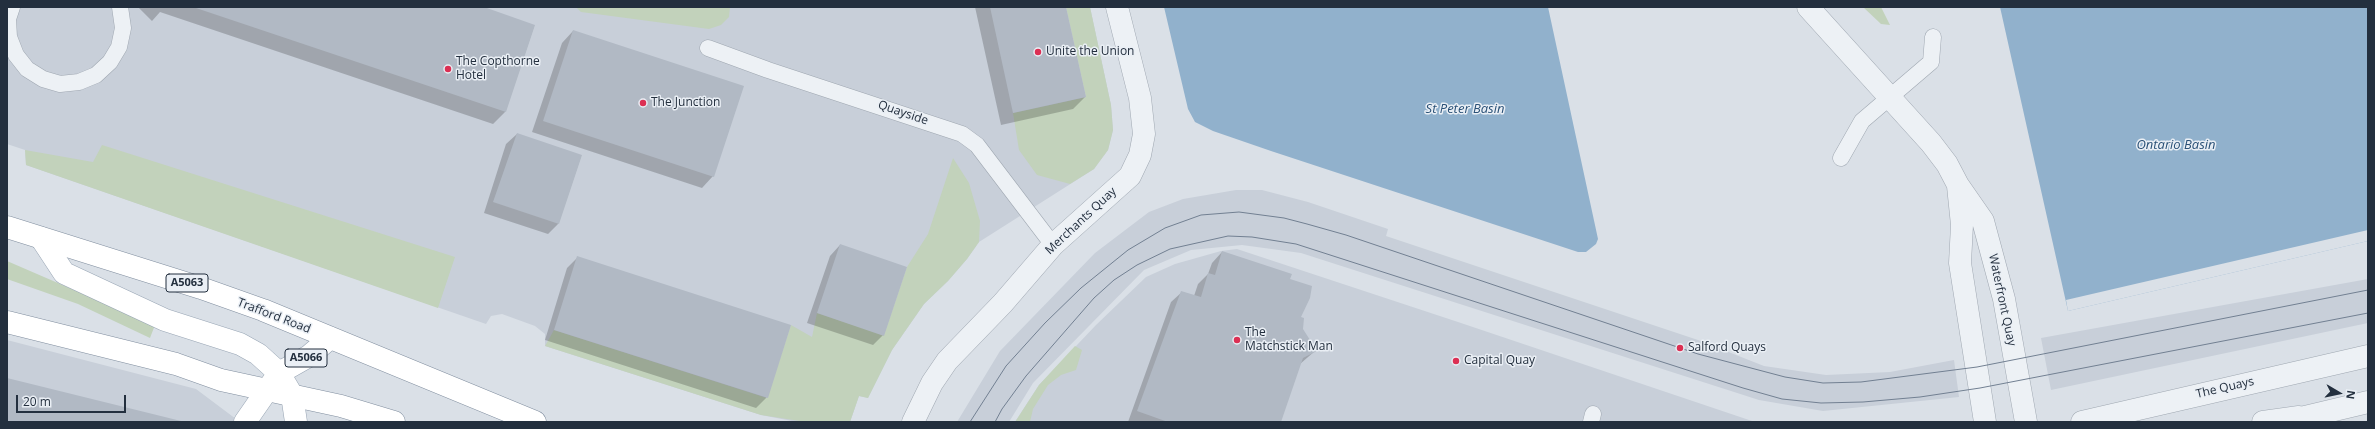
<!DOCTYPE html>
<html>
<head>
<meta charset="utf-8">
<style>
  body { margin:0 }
  #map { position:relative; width:2375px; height:429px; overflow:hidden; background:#dae0e7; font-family:"Open Sans",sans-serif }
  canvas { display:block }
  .frame { position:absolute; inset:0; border:8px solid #232f3e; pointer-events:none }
  .north { position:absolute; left:2319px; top:373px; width:40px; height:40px; -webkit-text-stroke:3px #eaeff5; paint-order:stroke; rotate:99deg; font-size:11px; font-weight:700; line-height:16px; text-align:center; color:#232f3e }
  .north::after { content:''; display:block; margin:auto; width:14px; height:18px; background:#232f3e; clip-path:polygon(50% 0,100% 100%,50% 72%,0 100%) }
  .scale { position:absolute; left:16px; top:395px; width:110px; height:18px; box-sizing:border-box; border:2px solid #232f3e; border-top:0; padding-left:5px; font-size:12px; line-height:14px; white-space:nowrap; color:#232f3e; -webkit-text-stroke:3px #eaeff5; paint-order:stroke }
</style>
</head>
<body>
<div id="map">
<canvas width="2375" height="429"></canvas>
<div class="frame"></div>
<div class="north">N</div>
<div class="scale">20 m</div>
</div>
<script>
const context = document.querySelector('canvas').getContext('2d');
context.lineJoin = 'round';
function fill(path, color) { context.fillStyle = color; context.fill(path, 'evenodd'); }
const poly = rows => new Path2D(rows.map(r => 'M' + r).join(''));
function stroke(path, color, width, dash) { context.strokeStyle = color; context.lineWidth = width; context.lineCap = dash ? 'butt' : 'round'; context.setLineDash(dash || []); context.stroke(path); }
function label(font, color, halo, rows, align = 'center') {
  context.font = font + ' "Open Sans",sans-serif'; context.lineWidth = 3; context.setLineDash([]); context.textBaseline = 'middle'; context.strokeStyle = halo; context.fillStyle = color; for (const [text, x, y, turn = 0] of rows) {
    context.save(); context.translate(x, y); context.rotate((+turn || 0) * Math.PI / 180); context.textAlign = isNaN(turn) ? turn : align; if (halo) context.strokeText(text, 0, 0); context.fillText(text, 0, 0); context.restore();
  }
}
const built = poly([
  [7,7,1090,7,1111,105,1113,130,1108,150,1094,169,979,242,967,259,948,281,924,304,892,350,868,398,859,396,850,422,792,421,761,415,545,346,545,334,535,326,502,314,491,316,486,324,26,165,25,150,7,144],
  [1236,190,1262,190,1308,202,1388,229,1386,236,1698,340,1764,366,1826,375,1890,372,1954,360,1959,397,1823,411,1759,400,1301,253,1242,245,1191,250,1144,270,1033,383,1009,422,957,422,1000,351,1095,253,1149,212,1183,199],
  [1237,249,1458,322,1755,422,1015,422,1039,385,1096,325,1146,277,1175,264,1221,251],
  [2368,279,2368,323,2051,390,2041,338],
  [7,340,196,389,240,422,7,422]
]);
const green = poly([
  [576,7,730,7,729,17,721,25,709,29,581,12],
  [1066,7,1090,7,1111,105,1113,130,1108,150,1094,169,1070,184,1037,175,1019,150,1013,113,1086,97],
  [1863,7,1881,7,1890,25,1881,24],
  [102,145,455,257,438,308,26,165,25,150,93,162],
  [953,158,969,183,980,221,979,242,967,259,948,281,924,304,892,350,868,398,859,396,850,422,806,422,761,415,545,346,554,330,767,398,791,325,812,337,817,313,884,335,907,267,928,234],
  [7,261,155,325,150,338,78,304,7,279],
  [1075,346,1082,350,1076,370,1061,375,1048,385,1033,409,1030,422,1015,422,1039,385]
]);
const water = poly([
  [1164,7,1548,7,1598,239,1596,244,1586,252,1578,252,1271,151,1213,131,1195,122,1188,109],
  [2000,7,2368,7,2368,241,2068,311]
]);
const pier = poly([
  [2368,230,2368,241,2068,311,2066,300]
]);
const shadow = poly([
  [138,7,481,7,534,26,505,112,493,124,160,12,152,21],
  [975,7,1065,7,1085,97,1073,109,1001,125],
  [573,31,713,176,702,188,532,132,562,43],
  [517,134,581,156,558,224,548,234,484,213,506,144],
  [840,245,883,335,873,345,807,323,830,256],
  [1222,252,1288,280,1302,330,1315,351,1300,364,1280,422,1128,422,1171,302,1182,292,1194,296,1198,284,1208,274,1212,263],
  [577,258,767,397,756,408,545,340,567,268]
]);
const building = poly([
  [193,7,484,7,535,25,506,112],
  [990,7,1066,7,1086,97,1013,113],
  [573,30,744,86,714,177,543,121],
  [517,133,582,155,559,224,493,202],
  [840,244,907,267,884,336,817,313],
  [1222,251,1292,274,1290,279,1312,286,1310,298,1301,317,1304,318,1303,329,1317,351,1303,358,1281,422,1168,422,1137,411,1181,291,1201,297,1208,273,1215,275],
  [577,256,791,325,768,398,554,330],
  [7,378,181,421,181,422,7,422]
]);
const lane = poly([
  [12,7,8,19,9,37,16,55,27,69,43,79,60,84,79,82,96,75,110,62,119,47,123,28,120,7],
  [708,48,768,70,962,134,977,145,1053,245],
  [1841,158,1862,121,1931,62,1933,37],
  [1591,422,1593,414]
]);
const street = poly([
  [1808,7,1931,143,1947,164,1958,185,1983,221,2004,299,2026,422],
  [1958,186,1962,225,1960,263,1985,422],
  [913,422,932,383,947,361,1003,303,1053,245,1130,176,1140,155,1144,134,1140,98,1117,7],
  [2082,422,2368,356],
  [2263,422,2299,417],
  [2284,422,2368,402]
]);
const primary = poly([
  [41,238,64,273,165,320,240,344,258,354,279,373,292,395,296,422],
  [245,422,279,373,309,356,330,338]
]);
const highway = poly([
  [7,227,201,288,263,310,535,422],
  [7,322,176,364,221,380,341,406,394,422]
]);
const tram = poly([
  [970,422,1006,366,1045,323,1081,288,1128,250,1165,228,1201,215,1239,212,1284,218,1307,224,1346,235,1698,354,1785,377,1823,383,1861,382,1977,367,2368,290],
  [995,422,1002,409,1026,376,1094,298,1114,280,1137,265,1170,249,1228,236,1252,237,1296,244,1743,388,1782,399,1821,403,1863,402,1920,397,1980,388,2368,313]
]);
const markers = [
  [1038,52,4,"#dc2f53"],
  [448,69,4,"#dc2f53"],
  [643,103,4,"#dc2f53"],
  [1237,340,4,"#dc2f53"],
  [1680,348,4,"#dc2f53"],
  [1456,361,4,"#dc2f53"]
];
const shields = [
  [187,283,42],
  [306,358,42]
];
const shieldNames = [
  ["A5063",187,283],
  ["A5066",306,358]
];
const poiNames = [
  ["Unite the Union",1046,52],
  ["The Copthorne",456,62],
  ["Hotel",456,76],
  ["The Junction",651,103],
  ["The",1245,333],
  ["Matchstick Man",1245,347],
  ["Salford Quays",1688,348],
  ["Capital Quay",1464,361]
];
const streetNames = [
  ["Quayside",903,113,19],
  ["Merchants Quay",1081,221,-43],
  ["Waterfront Quay",2002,300,78],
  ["Trafford Road",274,316,21],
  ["The Quays",2225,388,-13]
];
const waterNames = [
  ["St Peter Basin",1465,109],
  ["Ontario Basin",2176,145]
];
fill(built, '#c8cfd9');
fill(green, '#c2d2bb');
fill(water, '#91b1cc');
fill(pier, '#dae0e7');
fill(shadow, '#0003');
fill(building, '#b1b9c4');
stroke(lane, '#9fa7b1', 17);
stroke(street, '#9fa7b1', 23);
stroke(primary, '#98a5b4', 23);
stroke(highway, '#808e9f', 23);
stroke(lane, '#edf1f5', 16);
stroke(street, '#edf1f5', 22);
stroke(primary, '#fff', 22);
stroke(highway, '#fff', 22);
stroke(tram, '#728092', 1);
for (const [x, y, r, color] of markers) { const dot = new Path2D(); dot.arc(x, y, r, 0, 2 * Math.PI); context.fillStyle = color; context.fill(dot); stroke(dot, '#eaeff5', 1.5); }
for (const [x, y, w] of shields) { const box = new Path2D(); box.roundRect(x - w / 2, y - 9, w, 18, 3); context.fillStyle = '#eaeff5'; context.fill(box); stroke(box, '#232f3e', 1); }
label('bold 11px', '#232f3e', null, shieldNames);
label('12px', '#232f3e', '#eaeff5', poiNames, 'left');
label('12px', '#232f3e', '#eaeff5', streetNames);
label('italic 13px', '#295076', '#eaeff5', waterNames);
</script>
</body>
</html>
